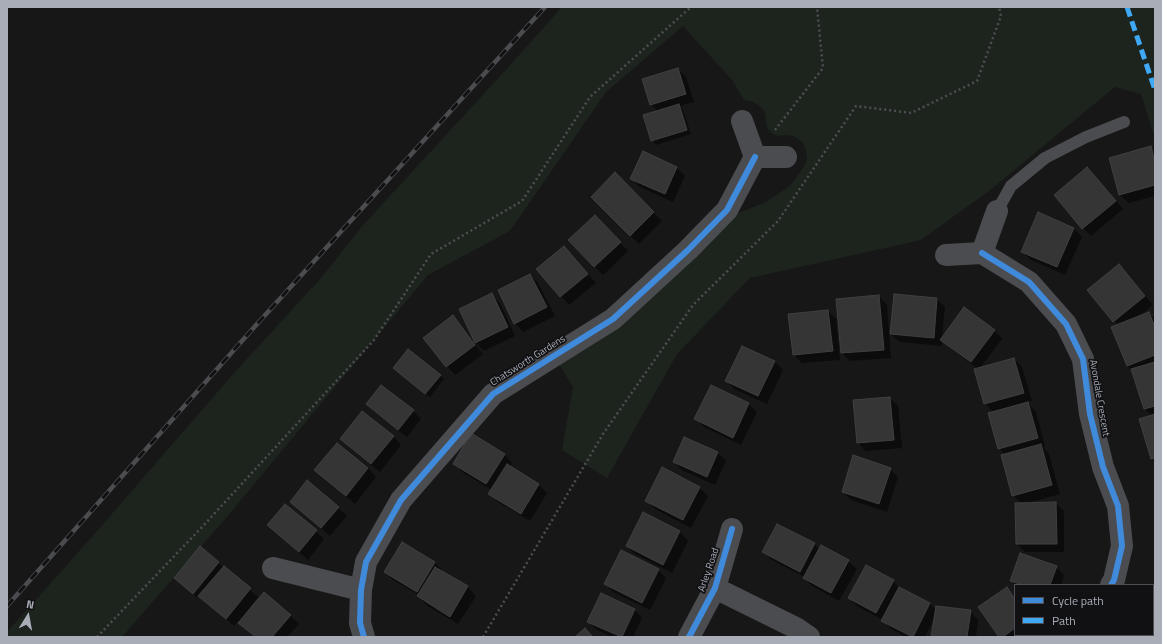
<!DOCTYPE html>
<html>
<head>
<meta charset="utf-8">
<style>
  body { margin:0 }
  #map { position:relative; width:1162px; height:644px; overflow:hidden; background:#171717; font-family:"Titillium Web",sans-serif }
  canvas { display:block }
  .frame { position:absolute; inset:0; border:8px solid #a8adb8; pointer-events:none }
  .legend { position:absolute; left:1014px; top:584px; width:140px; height:52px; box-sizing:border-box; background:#111113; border:1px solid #4d4f55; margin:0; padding:5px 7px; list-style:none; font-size:12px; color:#a8adb8 }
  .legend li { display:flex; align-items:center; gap:8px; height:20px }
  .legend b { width:20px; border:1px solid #4d4f55 }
  .north { position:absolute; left:8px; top:596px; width:40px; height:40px; -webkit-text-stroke:3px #111113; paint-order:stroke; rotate:11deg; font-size:11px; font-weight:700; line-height:16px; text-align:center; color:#a8adb8 }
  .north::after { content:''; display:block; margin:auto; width:14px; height:18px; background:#a8adb8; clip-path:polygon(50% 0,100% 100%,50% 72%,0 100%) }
</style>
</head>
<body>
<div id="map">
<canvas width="1162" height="644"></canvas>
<div class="frame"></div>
<ul class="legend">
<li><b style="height:5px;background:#408adc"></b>Cycle path</li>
<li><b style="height:5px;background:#3fa9f5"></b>Path</li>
</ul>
<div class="north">N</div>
</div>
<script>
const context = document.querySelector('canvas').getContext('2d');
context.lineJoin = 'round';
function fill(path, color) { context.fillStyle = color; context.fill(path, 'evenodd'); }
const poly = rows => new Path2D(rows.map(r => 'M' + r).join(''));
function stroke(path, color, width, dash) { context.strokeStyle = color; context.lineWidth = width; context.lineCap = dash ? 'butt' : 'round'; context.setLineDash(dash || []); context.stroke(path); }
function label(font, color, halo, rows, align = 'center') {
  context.font = font + ' "Titillium Web",sans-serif'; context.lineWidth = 3.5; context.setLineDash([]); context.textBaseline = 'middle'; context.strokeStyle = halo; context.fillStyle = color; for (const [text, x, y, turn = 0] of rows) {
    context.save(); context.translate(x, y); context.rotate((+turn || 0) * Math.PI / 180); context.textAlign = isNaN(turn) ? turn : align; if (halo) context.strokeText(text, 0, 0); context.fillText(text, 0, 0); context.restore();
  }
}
const green = poly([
  [562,7,1155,7,1155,139,1141,94,1115,87,989,191,921,240,750,278,677,354,607,478,562,450,573,387,558,363,733,215,764,203,790,186,803,168,807,160,806,151,803,143,794,136,785,135,777,136,770,132,767,128,765,112,760,106,751,101,744,100,733,81,683,26,606,92,510,231,428,275,226,518,122,637,7,637,7,632,98,530,234,373,321,278,364,224,503,73]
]);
const shadow = poly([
  [678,69,686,77,694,102,680,106,683,110,691,134,656,145,652,140,658,112,651,104],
  [1150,148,1155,152,1155,196,1129,203,1120,195],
  [677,168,685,176,673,202,640,187,631,179],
  [1087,169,1123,209,1091,236,1083,228],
  [615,174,662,221,639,244,592,197],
  [1039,213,1074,229,1082,237,1065,275,1031,260,1022,252],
  [603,224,628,251,603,275,570,240],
  [564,247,596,283,569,305,538,269],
  [1119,265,1153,305,1138,317,1149,313,1155,319,1155,462,1151,458,1152,416,1144,408,1133,371,1127,366,1118,325,1088,290],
  [530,275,538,283,555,316,523,332,515,323],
  [491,295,500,303,515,336,484,351,476,343,475,344,483,354,455,375,447,366,452,316,461,325,475,344,476,343,460,310],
  [895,295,937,299,945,307,942,338,994,330,1002,339,980,368,1014,359,1022,367,1032,401,1027,402,1036,412,1045,446,1043,447,1049,454,1060,494,1024,504,1055,503,1064,511,1064,552,1025,552,1017,544,1022,504,1013,495,1005,455,999,448,994,413,985,403,978,369,950,348,942,340,942,346,900,342,891,334],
  [879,296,887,305,891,358,850,361,842,353],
  [828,311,836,319,840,360,802,363,794,355,789,315],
  [742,347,775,362,783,370,767,404,734,389,726,380],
  [394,368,440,375,444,379,430,397],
  [890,398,898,406,902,448,866,451,858,443],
  [367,404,413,411,421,419,407,437,375,412],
  [748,404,757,412,741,445,704,427,696,419],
  [393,436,401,445,380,472,349,447,341,439],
  [717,452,726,461,715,485,682,470,674,462],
  [504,454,512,463,510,467,539,485,547,493,530,521,498,502,489,493,492,490,462,472,454,463],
  [368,468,376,477,355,504,316,470],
  [890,469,898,477,887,512,851,500,843,492],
  [308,482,347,516,330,536,291,502],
  [699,487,708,496,691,528,655,509,647,501],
  [285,505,324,539,308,560,269,525],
  [643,514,680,532,688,541,672,573,635,554,627,546],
  [814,544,819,549,848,561,857,569,839,601,812,586,804,578,805,577,772,560,764,552],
  [200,548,258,597,247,611,249,612,290,615,299,624,287,637,256,637,238,621,234,626,199,595,197,597,175,578],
  [434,562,443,571,442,572,468,587,476,596,458,624,426,605,418,596,419,595,393,580,385,571],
  [1056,567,1064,575,1061,585,1016,585,1011,580],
  [658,570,666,578,650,610,613,592,605,583],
  [893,581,901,590,930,604,936,610,970,611,978,620,976,637,932,637,934,619,925,637,906,637,891,629,883,621,883,620,857,606,849,598],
  [1007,589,1015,597,1015,635,1026,635,1023,637,1000,637],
  [634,609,642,618,633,637,611,637,597,630,588,622]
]);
const building = poly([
  [678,68,686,94,650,105,642,79,678,68],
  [679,104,687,130,651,141,643,115,679,104],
  [1151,146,1155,162,1155,185,1119,195,1109,158,1151,146],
  [643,151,677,167,665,194,630,179,643,151],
  [1087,167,1116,201,1082,229,1054,195,1087,167],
  [615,172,654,212,630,236,591,197,615,172],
  [1038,212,1074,228,1057,267,1021,252,1038,212],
  [595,215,621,242,594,267,568,240,595,215],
  [564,246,588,274,560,297,536,269,564,246],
  [1119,264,1145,296,1113,322,1087,290,1119,264],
  [530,274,547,307,514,324,498,290,530,274],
  [492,293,508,327,475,343,459,309,492,293],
  [894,294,937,298,934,338,890,334,894,294],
  [879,295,884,350,841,353,836,299,879,295],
  [964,307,995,330,971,362,940,340,964,307],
  [828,310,833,351,793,355,788,314,828,310],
  [1149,312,1155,327,1155,355,1127,366,1111,327,1149,312],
  [453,315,475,345,446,367,423,338,453,315],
  [742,346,775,361,758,396,725,381,742,346],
  [408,349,441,375,425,394,393,368,408,349],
  [1014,358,1024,393,984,404,974,369,1014,358],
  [1155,362,1155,406,1144,409,1131,369,1155,362],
  [381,385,414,410,398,430,366,404,381,385],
  [711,385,749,403,733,438,694,419,711,385],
  [890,397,894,440,857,443,853,400,890,397],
  [1028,402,1038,438,998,449,988,413,1028,402],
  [362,411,394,436,371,464,340,439,362,411],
  [1155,414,1155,458,1151,459,1139,419,1155,414],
  [471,433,505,454,486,484,453,464,471,433],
  [684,437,718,452,707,477,673,462,684,437],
  [337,443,368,468,346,496,314,470,337,443],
  [1041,444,1052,485,1012,496,1001,455,1041,444],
  [853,455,891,468,879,504,842,492,853,455],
  [507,464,539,484,521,514,488,494,507,464],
  [662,467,700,487,683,520,645,501,662,467],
  [307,480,339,507,321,528,290,502,307,480],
  [1056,502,1057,544,1016,544,1015,503,1056,502],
  [285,504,317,530,299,552,267,525,285,504],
  [643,512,680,531,663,565,626,546,643,512],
  [777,524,815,543,800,572,762,552,777,524],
  [402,542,435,562,417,592,384,572,402,542],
  [821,545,849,560,831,593,803,578,821,545],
  [200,546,219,562,193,594,174,578,200,546],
  [621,550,659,569,642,603,604,584,621,550],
  [1020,553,1057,566,1050,585,1023,585,1010,581,1020,553],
  [866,565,894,580,876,613,848,598,866,565],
  [224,566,251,588,226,619,198,596,224,566],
  [435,567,468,586,450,617,417,596,435,567],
  [899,587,930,603,913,637,881,621,899,587],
  [1007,587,1015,599,1015,628,1003,637,999,637,978,607,1007,587],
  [264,592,291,615,272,637,256,637,238,623,264,592],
  [601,593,635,609,622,637,587,622,601,593],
  [936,606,971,610,967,637,931,637,936,606],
  [585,628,593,637,575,637,585,628]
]);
const path = poly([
  [775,130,823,68,817,7],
  [97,637,203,526,374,340,431,254,522,201,590,97,691,7],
  [483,637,603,434,693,305,778,221,856,106,911,113,977,81,1001,16,999,7]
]);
const lane = poly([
  [997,211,1011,186,1045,158,1086,137,1124,122]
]);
const street = poly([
  [742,121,755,157,786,157],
  [982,253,1029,282,1066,324,1083,359,1090,414,1103,467,1118,506,1122,546,1114,580,1111,585],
  [946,255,982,253,997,211],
  [273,568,361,590],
  [715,588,796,628,809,637],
  [364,637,360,623,361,590,366,562,401,500,493,394,613,319,688,250,727,210,755,157],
  [689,637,715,588,732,529],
  [1081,637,1082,635]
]);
const rail = poly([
  [7,606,257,324,545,7]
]);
const quiet = poly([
  [1127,7,1155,90]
]);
const cycleway = poly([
  [982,253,1029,282,1066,324,1083,359,1090,414,1103,467,1118,506,1122,546,1114,580,1111,585],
  [364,637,360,623,361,590,366,562,401,500,493,394,613,319,688,250,727,210,755,157],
  [689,637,715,588,732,529]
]);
const streetNames = [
  ["Chatsworth Gardens",528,361,-32],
  ["Avondale Crescent",1099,398,80],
  ["Arley Road",709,570,-71]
];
fill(green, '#1d241e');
fill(shadow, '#0007');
fill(building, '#353536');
stroke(building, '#3f4043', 1);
stroke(path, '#4d4e52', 2.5, [2, 3]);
stroke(lane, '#4b4c50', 12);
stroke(street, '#4b4c50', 22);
stroke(rail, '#4b4c4f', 4.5);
stroke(rail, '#111113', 3, [9]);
stroke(quiet, '#3fa9f5', 5, [10, 5]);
stroke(cycleway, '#408adc', 6);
label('10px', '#a8adb8', '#111113', streetNames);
</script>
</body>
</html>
